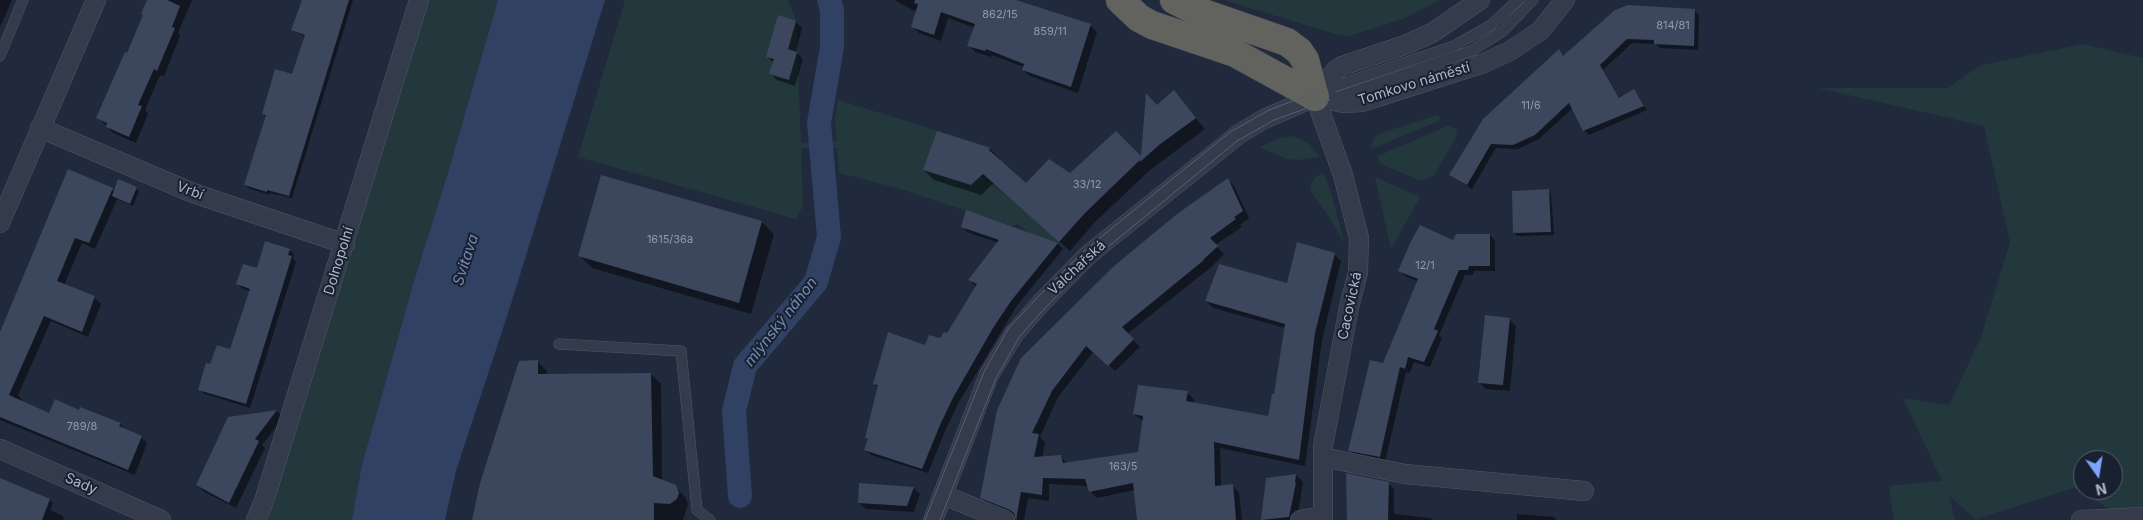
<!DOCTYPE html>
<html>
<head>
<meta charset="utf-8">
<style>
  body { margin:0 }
  #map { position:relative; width:2143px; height:520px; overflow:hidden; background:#202a3c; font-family:Inter,sans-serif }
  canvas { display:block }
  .north { position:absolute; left:2073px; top:450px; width:50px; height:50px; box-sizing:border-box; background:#192131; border:1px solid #555d6d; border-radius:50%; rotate:167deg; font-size:14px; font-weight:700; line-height:20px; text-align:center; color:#afb7c8 }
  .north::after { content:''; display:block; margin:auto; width:18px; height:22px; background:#7da4ff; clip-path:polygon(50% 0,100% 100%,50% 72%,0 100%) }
</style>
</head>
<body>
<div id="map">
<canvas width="2143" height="520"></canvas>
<div class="north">N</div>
</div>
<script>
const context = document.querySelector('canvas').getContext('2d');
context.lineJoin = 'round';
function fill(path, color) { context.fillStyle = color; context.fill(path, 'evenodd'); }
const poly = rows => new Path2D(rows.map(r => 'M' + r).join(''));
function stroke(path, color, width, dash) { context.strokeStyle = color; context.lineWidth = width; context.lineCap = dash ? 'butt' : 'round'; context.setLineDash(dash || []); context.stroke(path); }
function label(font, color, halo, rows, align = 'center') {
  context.font = font + ' Inter,sans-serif'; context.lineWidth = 4; context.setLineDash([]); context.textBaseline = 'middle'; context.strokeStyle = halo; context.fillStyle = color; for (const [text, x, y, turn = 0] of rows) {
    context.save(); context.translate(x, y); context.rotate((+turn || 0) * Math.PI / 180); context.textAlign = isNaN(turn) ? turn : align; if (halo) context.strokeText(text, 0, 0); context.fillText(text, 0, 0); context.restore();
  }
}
const green = poly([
  [429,0,498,0,449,169,414,281,377,412,362,464,352,520,267,520],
  [625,0,788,0,796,20,801,143,837,141,835,121,838,100,990,147,982,177,1007,196,1060,241,1052,251,1018,224,1011,226,901,189,839,173,837,148,801,148,803,206,796,219,578,157],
  [1224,0,1440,0,1403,19,1349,36,1335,34],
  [2082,44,2143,58,2143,511,2113,511,2074,488,1976,519,1949,496,1955,520,1894,520,1889,486,1942,481,1903,398,1949,405,1981,337,2010,242,1984,126,1818,88,1948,88,1979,66],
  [2083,460,2113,460,2113,490,2083,490],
  [1435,116,1440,117,1439,121,1374,148,1370,146,1374,138,1380,133],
  [1450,125,1457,130,1456,137,1434,175,1421,181,1381,164,1378,156],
  [1293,136,1309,143,1320,157,1298,160,1287,159,1260,147,1279,138],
  [1323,172,1331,193,1345,245,1333,223,1312,193,1310,186,1312,182,1317,176],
  [1375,177,1420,197,1391,249]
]);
const water = poly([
  [498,0,605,0,511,304,456,471,445,520,352,520,362,464,377,412,414,281,449,169]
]);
const shadow = poly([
  [0,0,12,0,0,27],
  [150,0,192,0,178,33,180,36,164,76,160,75,145,110,148,114,136,143,113,133,98,117,128,54],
  [304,0,353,0,292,198,270,193,270,195,248,188,245,185,266,117,263,114,293,76,306,37,292,30],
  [894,0,1013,0,1090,25,1097,32,1078,93,1030,76,1023,70,1024,67,992,55,992,57,975,52,969,45,975,28,948,18,941,41,919,33,912,26,917,12],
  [1694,10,1699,15,1698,50,1660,48,1656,44,1632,43,1603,70,1620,99,1634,90,1647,110,1589,135,1584,130,1573,108,1539,139,1518,149,1496,148,1472,189,1451,175,1559,51,1564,57],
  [778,17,796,22,802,28,796,52,803,59,795,86,777,80,771,74,774,63,767,56],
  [1174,92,1205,129,1150,170,1095,222,1070,251,994,183,981,195,934,180,924,170,990,149,1000,159,999,161,1027,185,1142,159,1157,106],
  [69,171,115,192,136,188,139,191,133,206,117,199,95,249,82,243,64,285,94,297,101,304,88,337,51,321,18,395,24,403,50,415,79,411,120,424,126,430,141,437,147,443,135,475,0,420,0,334],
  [602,177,762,222,774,234,751,314,592,268,580,256],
  [1228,180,1234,186,1249,218,1240,225,1242,227,1215,245,1224,254,1210,268,1127,334,1140,347,1115,371,1094,351,1058,397,1040,437,1045,442,1042,458,1061,457,1067,463,1139,453,1143,421,1134,414,1187,393,1194,399,1193,404,1270,417,1275,396,1285,328,1213,308,1206,301,1288,285,1334,254,1341,261,1322,340,1305,466,1220,448,1221,487,1232,485,1239,492,1242,520,1138,520,1135,490,1097,498,1090,491,1088,486,1049,484,1049,501,1028,498,1024,520,1017,520,1017,517,988,504,981,497,998,410],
  [1548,191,1551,194,1554,235,1517,236,1514,233],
  [967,212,1058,244,1063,249,1016,307,959,402,945,431,928,473,871,455,865,449,869,441,866,438,878,388,875,384,926,347,947,335,977,287,969,280,999,243,967,232,962,226],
  [1490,235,1495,241,1495,271,1474,271,1473,275,1465,275,1439,335,1442,338,1430,367,1414,362,1410,373,1406,372,1385,462,1355,456,1349,450,1419,282,1405,276,1400,270,1454,242],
  [289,250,294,254,293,258,296,262,250,408,205,394,200,389,211,366,231,351,251,291,243,289,238,284],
  [1509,319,1516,326,1510,391,1486,389,1479,383],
  [537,361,547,371,547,375,651,374,661,384,662,481,675,486,685,497,688,504,683,520,474,520],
  [277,411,283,418,262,445,265,448,236,508,204,492,197,485,229,418],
  [1296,475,1303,482,1297,520,1262,520,1267,480],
  [0,480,50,500,53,503,50,510,61,515,64,518,63,520,0,520],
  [1388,483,1394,489,1394,514,1431,518,1433,520,1348,520],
  [861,485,914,488,920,494,914,512,866,509,859,503],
  [1517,514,1554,517,1557,520,1517,520]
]);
const canal = poly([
  [740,496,734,411,745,366,816,282,829,237,819,123,832,47,832,10,829,0]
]);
const building = poly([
  [147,0,167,0,180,6,172,27,175,28,157,71,154,69,138,105,142,106,129,137,106,127,107,123,96,118,125,52,127,53,143,15,141,14],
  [302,0,349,0,289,196,267,190,267,192,244,185,266,115,262,114,275,69,292,74,305,35,291,30],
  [915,0,1016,0,1091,24,1071,87,1022,70,1024,64,986,49,985,51,967,46,975,24,941,12,934,35,911,27,918,4,914,3],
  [1628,5,1695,9,1694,46,1654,44,1654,40,1627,39,1600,65,1619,98,1634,89,1644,106,1583,131,1569,103,1535,135,1513,145,1491,144,1467,185,1449,175,1483,119,1559,49,1563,56,1615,10],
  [778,15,796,21,788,49,797,52,789,80,769,74,774,59,766,57],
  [1174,90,1196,118,1159,145,1140,162,1140,160,1085,213,1059,242,983,174,971,185,923,170,937,131,990,148,989,150,1026,183,1049,159,1070,173,1116,131,1141,156,1146,93,1157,105],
  [68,169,113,188,89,243,75,238,57,281,95,296,82,332,44,316,9,395,49,413,55,399,79,410,80,407,121,423,119,426,142,436,128,470,0,417,0,332],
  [601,175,762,221,739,303,578,256],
  [1228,178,1243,211,1234,217,1236,219,1210,238,1218,246,1203,260,1204,260,1122,327,1134,339,1108,366,1086,346,1052,391,1032,433,1039,434,1034,457,1061,455,1063,463,1138,452,1143,416,1133,414,1138,385,1188,391,1186,401,1268,416,1272,394,1274,394,1285,324,1205,301,1219,264,1287,283,1297,242,1335,253,1315,333,1299,460,1214,442,1215,486,1233,484,1236,520,1137,520,1133,483,1089,492,1085,479,1043,478,1042,495,1021,492,1016,520,1014,513,1010,510,980,498,997,410,1021,358,1114,266,1177,214],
  [118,179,137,187,130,204,112,196],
  [1549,189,1551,232,1513,233,1512,191],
  [966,210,1058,243,1011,301,993,328,954,396,940,425,922,469,864,450,868,439,865,438,878,385,873,384,888,332,925,345,929,335,940,338,944,332,947,333,977,284,968,280,999,240,961,227],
  [1420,225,1453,240,1456,234,1490,234,1490,266,1469,266,1468,270,1459,270,1434,329,1438,331,1424,362,1408,357,1405,369,1400,367,1380,457,1348,451,1370,360,1383,363,1418,279,1398,271,1411,241],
  [265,241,290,249,288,255,292,256,246,404,198,390,206,363,210,364,217,345,230,349,250,289,236,284,243,264,257,268],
  [1485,315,1510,318,1503,385,1478,383],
  [538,360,538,374,651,373,653,476,676,485,679,493,677,499,670,504,654,503,654,520,472,520,480,483,519,361],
  [277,410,255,439,259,441,229,503,196,485,228,417],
  [1346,473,1389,482,1388,520,1347,520],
  [1296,474,1295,483,1296,483,1289,517,1261,520,1266,478],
  [0,478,50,499,42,520,0,520],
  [859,483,914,487,907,506,858,503]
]);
const service = poly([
  [0,56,23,0],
  [1324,90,1454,46,1491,25,1518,0],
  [1338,97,1471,51,1503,31,1533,0],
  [559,344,681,351,697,510,710,520]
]);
const minor = poly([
  [1315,97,1343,175,1359,238,1358,272,1349,307,1323,446,1323,520],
  [1315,97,1343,103,1362,102,1484,63,1510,51,1540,31,1565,0],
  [1315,97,1335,71,1342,66,1405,45,1432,33,1480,0],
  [40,128,193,193,345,244],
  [0,223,96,0],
  [0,449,161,520],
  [1323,457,1405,474,1584,491],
  [943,495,1005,520],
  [256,520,264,501,419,0],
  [933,520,989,375,1014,334,1042,302,1088,255,1239,134,1264,119,1315,97],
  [1300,520,1322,516],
  [2081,520,2143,517]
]);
const trunk = poly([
  [1120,0,1139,18,1152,25,1235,53,1315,97],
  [1174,0,1192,9,1287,42,1299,51,1305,60,1315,97]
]);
const tram = poly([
  [925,520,984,372,1008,329,1036,299,1084,251,1230,132,1269,110,1319,91],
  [940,520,996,378,1020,336,1047,306,1092,260,1237,141,1274,120,1330,100]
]);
const numberNames = [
  ["862/15",1000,15],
  ["814/81",1673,26],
  ["859/11",1050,32],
  ["11/6",1531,106],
  ["33/12",1087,185],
  ["1615/36a",670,240],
  ["12/1",1425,266],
  ["789/8",82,427],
  ["163/5",1123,467]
];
const streetNames = [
  ["Tomkovo náměstí",1414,84,-17],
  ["Vrbí",190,191,21],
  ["Dolnopolní",339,261,-73],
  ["Valchařská",1077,268,-43],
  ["Cacovická",1350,306,-78],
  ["Sady",81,484,23]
];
const waterNames = [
  ["Svitava",466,260,-72],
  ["mlýnský náhon",781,322,-52]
];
fill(green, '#22383d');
fill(water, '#314163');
fill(shadow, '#0007');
stroke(canal, '#314163', 24);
fill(building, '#3c465d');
stroke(service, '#4f5767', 11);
stroke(minor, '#4f5767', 20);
stroke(trunk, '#3c4454', 29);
stroke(service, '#343c4c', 10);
stroke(minor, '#343c4c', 19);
stroke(trunk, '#62625e', 28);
stroke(tram, '#565f74', 1);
label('11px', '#929bad', null, numberNames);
label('14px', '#afb7c8', '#192131', streetNames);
label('italic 15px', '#748ab3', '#192131', waterNames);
</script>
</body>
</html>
